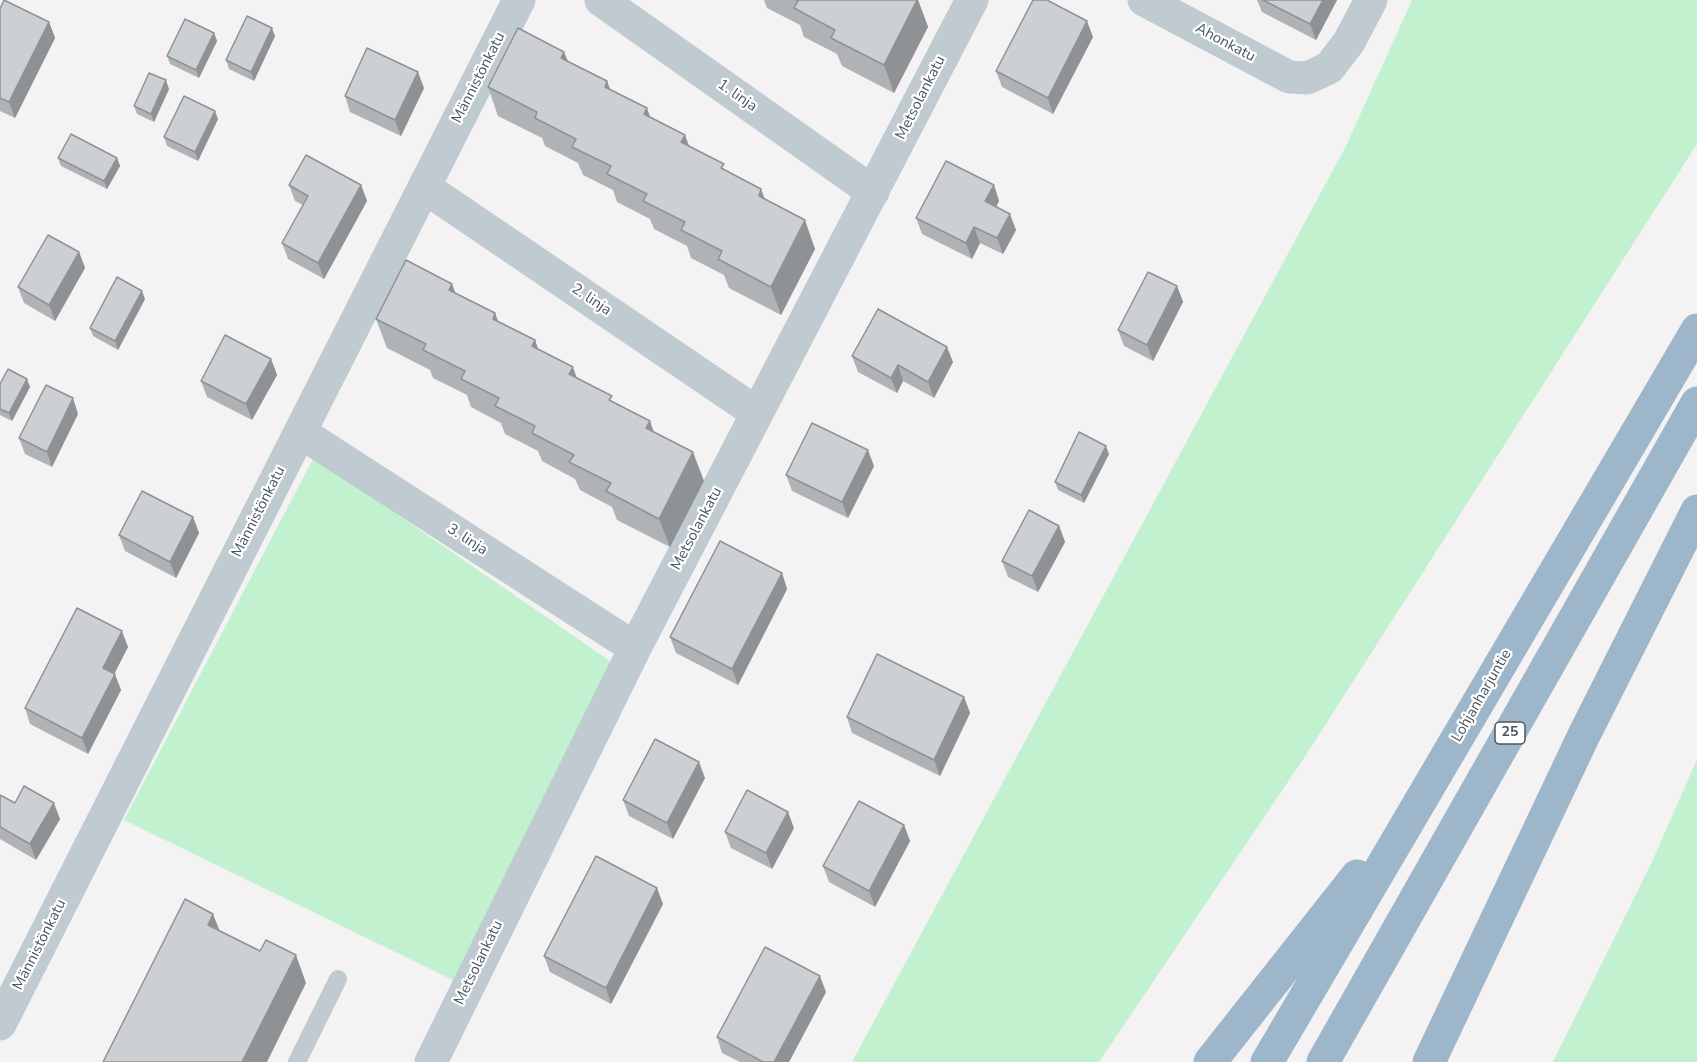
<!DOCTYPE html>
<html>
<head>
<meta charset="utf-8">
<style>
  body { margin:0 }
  canvas { display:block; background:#f4f2f3 }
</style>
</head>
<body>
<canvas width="1697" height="1062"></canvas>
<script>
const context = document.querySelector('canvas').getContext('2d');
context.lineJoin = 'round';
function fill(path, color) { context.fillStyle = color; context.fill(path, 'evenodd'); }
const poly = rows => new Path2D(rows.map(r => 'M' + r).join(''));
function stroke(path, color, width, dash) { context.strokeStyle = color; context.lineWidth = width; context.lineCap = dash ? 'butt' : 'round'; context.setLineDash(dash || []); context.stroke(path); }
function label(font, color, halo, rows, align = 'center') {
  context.font = font + ' "Nunito Sans",sans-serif'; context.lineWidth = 4.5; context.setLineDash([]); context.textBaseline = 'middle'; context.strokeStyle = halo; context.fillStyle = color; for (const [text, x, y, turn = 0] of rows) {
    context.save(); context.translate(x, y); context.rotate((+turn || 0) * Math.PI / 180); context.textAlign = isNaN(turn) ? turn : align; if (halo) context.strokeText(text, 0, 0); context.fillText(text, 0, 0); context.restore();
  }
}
const green = poly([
  [1412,0,1697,0,1697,144,1306,755,1099,1062,852,1062,1346,146],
  [314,457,613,663,459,983,124,820],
  [1697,759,1697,1062,1553,1062,1652,862]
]);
const service = poly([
  [297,1062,338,979]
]);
const minor = poly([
  [601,0,873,192],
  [1144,0,1289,77,1307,78,1329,68,1349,42,1371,0],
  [424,187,757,413],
  [300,432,635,648],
  [0,1024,519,0],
  [431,1062,635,648,972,0]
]);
const trunk = poly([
  [1210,1062,1357,876],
  [1267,1062,1697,330],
  [1323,1062,1697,403],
  [1429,1062,1584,735,1697,511]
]);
const wall = poly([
  [764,0,918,0,928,27,894,93,842,66,837,54,804,37,800,25,767,8],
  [1257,0,1337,0,1316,40,1262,12],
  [0,9,49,22,55,38,15,118,0,111],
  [214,33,217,41,199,78,170,64,167,56],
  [275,36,254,81,229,69,226,60],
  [1093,37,1053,114,1002,87,996,71],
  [564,52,568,61,650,117,685,135,689,146,726,171,765,200,815,249,781,315,729,288,724,275,691,258,687,246,654,229,650,219,617,202,613,190,583,175,578,163,545,146,542,138,498,116,488,87],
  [424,88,401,136,350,112,345,96],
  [169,89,154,122,137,114,134,106],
  [218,119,198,161,167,146,164,137],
  [58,158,117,158,120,166,107,189,61,166],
  [289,185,361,185,367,201,324,279,288,259,282,243,303,205,295,201],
  [994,185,999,201,996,207,1016,230,1003,254,980,243,972,259,922,234,916,218],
  [79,252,85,268,55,321,24,303,18,287],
  [1177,286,1183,302,1153,361,1124,346,1118,330],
  [456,293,498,321,535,340,538,350,576,378,614,403,650,421,653,432,704,481,670,547,617,520,612,507,580,490,575,479,542,461,538,451,505,434,501,423,471,407,467,395,433,378,430,370,387,348,376,319],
  [145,299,118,350,93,336,90,328],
  [852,356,953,362,934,398,903,381,897,393,858,372],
  [271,359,277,375,252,420,207,397,201,381],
  [0,384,30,387,12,421,0,415],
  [78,414,52,467,25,454,19,438],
  [1109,454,1084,503,1058,490,1055,482],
  [874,466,848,518,792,491,786,475],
  [193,517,199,533,176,578,125,551,119,535],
  [1059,526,1065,542,1038,592,1008,577,1002,561],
  [782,573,787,589,738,685,676,653,670,637],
  [128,647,114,674,121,690,88,754,30,724,25,708],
  [964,697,970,713,940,776,852,733,847,717],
  [705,778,673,839,629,816,623,800],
  [0,795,15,803,60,819,36,860,0,839],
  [904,825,910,841,875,907,829,882,823,866],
  [794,828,772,869,731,848,725,832],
  [663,904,611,1004,550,972,544,956],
  [826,992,789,1062,740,1062,722,1053,717,1037]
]);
const shadedWall = poly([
  [917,0,918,0,928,27,894,93,884,65],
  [1323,0,1337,0,1316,40,1310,24],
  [1087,21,1093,37,1053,114,1048,98],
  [49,22,55,38,15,118,9,102],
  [272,28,275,36,254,81,251,72],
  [214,33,217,41,199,78,196,70],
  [564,52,575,81,561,58],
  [418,72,424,88,401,136,395,120],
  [166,80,169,89,154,122,151,114],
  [607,81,618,110,605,87],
  [647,108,657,137,644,114],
  [215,111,218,119,198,161,195,152],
  [685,135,695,164,681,142],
  [117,158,120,166,107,189,104,181],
  [361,185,367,201,324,279,318,263],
  [994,185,999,201,991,217,985,201],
  [761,189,772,218,759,196],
  [1010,214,1016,230,1003,254,997,238],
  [805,220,815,249,781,315,771,287],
  [974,227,980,243,972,259,966,243],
  [79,252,85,268,55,321,49,305],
  [452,284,463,312,449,290],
  [1177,286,1183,302,1153,361,1147,345],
  [142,291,145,299,118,350,115,341],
  [495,313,506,342,493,319],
  [535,340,545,369,532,346],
  [947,347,953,362,934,398,928,382],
  [271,359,277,375,252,420,246,404],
  [898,365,903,381,897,393,891,378],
  [573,367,583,396,569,374],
  [27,379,30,387,12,421,9,413],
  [73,398,78,414,52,467,47,452],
  [650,421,660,450,646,428],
  [1106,446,1109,454,1084,503,1081,495],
  [868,450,874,466,848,518,842,502],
  [693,452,704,481,670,547,659,519],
  [193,517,199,533,176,578,170,562],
  [1059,526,1065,542,1038,592,1032,576],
  [782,573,787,589,738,685,732,669],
  [122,631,128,647,109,684,103,668],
  [115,674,121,690,88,754,82,738],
  [964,697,970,713,940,776,934,760],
  [699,762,705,778,673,839,667,823],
  [54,803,60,819,36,860,30,844],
  [788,812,794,828,772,869,766,853],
  [904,825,910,841,875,907,869,891],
  [657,888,663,904,611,1004,606,988],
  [213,914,224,942,208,925],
  [296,955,306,983,267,1062,242,1062],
  [820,976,826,992,789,1062,774,1062]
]);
const building = poly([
  [4,0,49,22,9,102,0,98,0,9,4,0],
  [796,0,917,0,884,65,831,38,835,30,794,8,798,1,796,0],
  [1033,0,1047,0,1087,21,1048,98,996,71,1033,0],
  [1263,0,1323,0,1310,24,1263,0],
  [247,16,272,28,251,72,226,60,247,16],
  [185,19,214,33,196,70,167,56,185,19],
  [518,28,564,52,561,58,607,81,605,87,647,108,644,114,685,135,681,142,724,164,721,168,761,189,759,196,805,220,771,287,718,259,722,251,681,230,685,222,643,201,647,194,607,174,611,166,572,147,576,139,535,118,537,112,488,87,518,28],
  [367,48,418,72,395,120,345,96,367,48],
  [149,73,166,80,151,114,134,106,149,73],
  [184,96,215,111,195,152,164,137,184,96],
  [71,134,117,158,104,181,58,158,71,134],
  [306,155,361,185,318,263,282,243,308,196,289,185,306,155],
  [946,161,994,185,985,201,1010,214,997,238,974,227,966,243,916,218,946,161],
  [48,235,79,252,49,305,18,287,48,235],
  [406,260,452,284,449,290,495,313,493,319,535,340,532,346,573,367,569,374,612,396,609,400,650,421,646,428,693,452,659,519,606,491,611,483,569,462,574,455,532,433,535,426,495,406,499,398,461,379,465,371,423,350,426,344,376,319,406,260],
  [1148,272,1177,286,1147,345,1118,330,1148,272],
  [117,277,142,291,115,341,90,328,117,277],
  [878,309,947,347,928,382,898,365,891,378,852,356,878,309],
  [225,335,271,359,246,404,201,381,225,335],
  [8,369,27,379,9,413,0,409,0,384,8,369],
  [46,385,73,398,47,452,19,438,46,385],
  [812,423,868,450,842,502,786,475,812,423],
  [1079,432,1106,446,1081,495,1055,482,1079,432],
  [142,491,193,517,170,562,119,535,142,491],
  [1029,510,1059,526,1032,576,1002,561,1029,510],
  [720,541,782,573,732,669,670,637,720,541],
  [77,608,122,631,103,668,115,674,82,738,25,708,77,608],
  [877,654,964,697,934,760,847,717,877,654],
  [655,739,699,762,667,823,623,800,655,739],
  [24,786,54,803,30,844,0,827,0,795,15,803,24,786],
  [747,790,788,812,766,853,725,832,747,790],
  [859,801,904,825,869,891,823,866,859,801],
  [596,856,657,888,606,988,544,956,596,856],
  [185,899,213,914,208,925,260,951,266,940,296,955,242,1062,103,1062,185,899],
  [765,947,820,976,774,1062,763,1062,717,1037,765,947]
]);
const shields = [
  [1510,733,30]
];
const shieldNames = [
  ["25",1510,733]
];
const streetNames = [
  ["Ahonkatu",1225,43,28],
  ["Männistönkatu",479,78,-63],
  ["1. linja",737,96,35],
  ["Metsolankatu",921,98,-63],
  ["2. linja",591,300,34],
  ["Männistönkatu",259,512,-63],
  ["Metsolankatu",697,529,-62],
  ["3. linja",467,540,33],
  ["Lohjanharjuntie",1482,696,-60],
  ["Männistönkatu",40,945,-63],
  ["Metsolankatu",479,963,-64]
];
fill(green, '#c2f1d0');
stroke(service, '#c0cbd1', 18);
stroke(minor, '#c0cbd1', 33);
stroke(trunk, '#9eb6c9', 33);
fill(wall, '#afb3b6');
fill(shadedWall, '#8f9294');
fill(building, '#ccd0d4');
stroke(building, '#8f9294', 1.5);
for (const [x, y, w] of shields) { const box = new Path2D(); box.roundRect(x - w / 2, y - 11, w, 22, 4.5); context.fillStyle = '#fff'; context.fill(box); stroke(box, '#4a5760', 1.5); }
label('bold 14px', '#4a5760', null, shieldNames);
label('15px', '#4a5760', '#fff', streetNames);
</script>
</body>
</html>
